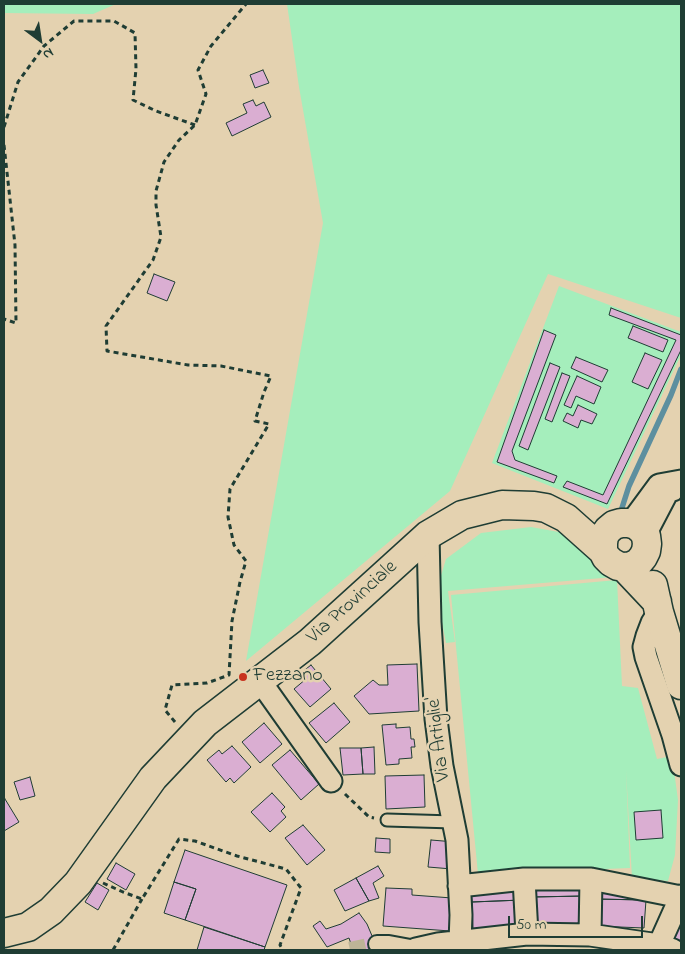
<!DOCTYPE html>
<html>
<head>
<meta charset="utf-8">
<style>
  body { margin:0 }
  #map { position:relative; width:685px; height:954px; overflow:hidden; background:#e4d2b0; font-family:"Indie Flower",sans-serif }
  canvas { display:block }
  .frame { position:absolute; inset:0; border:5px solid #1f3d34; pointer-events:none }
  .north { position:absolute; left:15px; top:15px; width:50px; height:50px; -webkit-text-stroke:4px #e4d2b0; paint-order:stroke; rotate:149deg; font-size:14px; font-weight:700; line-height:20px; text-align:center; color:#1f3d34 }
  .north::after { content:''; display:block; margin:auto; width:18px; height:22px; background:#1f3d34; clip-path:polygon(50% 0,100% 100%,50% 72%,0 100%) }
  .scale { position:absolute; left:508px; top:916px; width:135px; height:22px; box-sizing:border-box; border:2px solid #1f3d34; border-top:0; padding-left:6px; font-size:15px; line-height:18px; white-space:nowrap; color:#1f3d34; -webkit-text-stroke:4px #e4d2b0; paint-order:stroke }
</style>
</head>
<body>
<div id="map">
<canvas width="685" height="954"></canvas>
<div class="frame"></div>
<div class="north">N</div>
<div class="scale">50 m</div>
</div>
<script>
const context = document.querySelector('canvas').getContext('2d');
context.lineJoin = 'round';
function fill(path, color) { context.fillStyle = color; context.fill(path, 'evenodd'); }
const poly = rows => new Path2D(rows.map(r => 'M' + r).join(''));
function stroke(path, color, width, dash) { context.strokeStyle = color; context.lineWidth = width; context.lineCap = dash ? 'butt' : 'round'; context.setLineDash(dash || []); context.stroke(path); }
function label(font, color, halo, rows, align = 'center') {
  context.font = font + ' "Indie Flower",sans-serif'; context.lineWidth = 5; context.setLineDash([]); context.textBaseline = 'middle'; context.strokeStyle = halo; context.fillStyle = color; for (const [text, x, y, turn = 0] of rows) {
    context.save(); context.translate(x, y); context.rotate((+turn || 0) * Math.PI / 180); context.textAlign = isNaN(turn) ? turn : align; if (halo) context.strokeText(text, 0, 0); context.fillText(text, 0, 0); context.restore();
  }
}
const green = poly([
  [4,4,116,4,93,14,4,13],
  [287,4,681,4,681,318,548,274,450,491,246,661,323,223,299,87],
  [559,286,681,332,681,355,608,509,492,463],
  [531,527,570,534,614,577,448,591,455,642,446,643,436,592,446,559,481,533],
  [617,580,622,686,638,688,657,759,672,756,678,800,675,855,668,881,632,878,626,770,630,868,478,874,451,595]
]);
const stream = poly([
  [620,514,629,486,671,395,681,369]
]);
const building = poly([
  [263,70,269,83,255,88,250,75,263,70],
  [253,100,256,106,264,102,271,117,232,136,226,123,247,113,243,104,253,100],
  [154,274,175,282,167,301,147,293,154,274],
  [611,308,681,335,681,350,607,504,563,487,567,481,603,495,676,340,609,315,611,308],
  [633,326,668,340,663,352,628,338,633,326],
  [544,330,556,335,512,451,515,460,557,476,554,483,497,462,544,330],
  [645,353,662,360,648,389,632,382,645,353],
  [576,357,608,370,602,382,571,368,576,357],
  [550,363,560,367,528,450,519,446,550,363],
  [562,373,570,376,552,422,545,419,562,373],
  [577,376,601,387,594,404,576,396,571,408,564,405,577,376],
  [578,405,597,414,592,424,581,420,578,428,563,421,567,413,573,416,578,405],
  [417,664,419,711,369,714,354,696,373,680,379,685,388,685,387,665,417,664],
  [311,665,331,689,310,707,294,689,306,679,301,673,311,665],
  [334,703,350,722,326,743,309,723,334,703],
  [264,723,282,744,260,763,242,742,264,723],
  [396,724,396,728,410,727,411,739,414,739,415,747,411,747,412,758,399,759,399,764,386,765,382,725,396,724],
  [232,746,251,767,234,783,230,778,226,782,207,760,219,750,222,754,232,746],
  [374,747,375,774,363,774,361,748,374,747],
  [340,748,361,748,363,774,343,775,340,748],
  [290,750,319,784,301,800,272,765,290,750],
  [424,775,425,807,386,809,385,776,424,775],
  [30,777,35,796,20,800,14,782,30,777],
  [272,793,285,807,281,811,286,817,270,832,251,812,272,793],
  [5,799,19,822,4,831,4,800,5,799],
  [661,810,663,838,636,840,634,812,661,810],
  [303,825,325,850,307,865,285,838,303,825],
  [376,838,390,839,390,853,375,852,376,838],
  [431,840,455,842,452,869,428,867,431,840],
  [185,850,287,885,265,947,185,920,196,889,174,882,185,850],
  [116,863,135,874,126,890,107,879,116,863],
  [378,866,384,876,373,883,379,898,369,901,356,878,378,866],
  [356,878,369,901,345,911,334,890,356,878],
  [174,882,196,889,185,920,164,913,174,882],
  [97,883,109,890,98,910,85,902,97,883],
  [531,886,585,886,584,896,532,897,531,886],
  [596,886,646,900,595,899,596,886],
  [521,887,522,900,472,902,471,888,521,887],
  [386,888,412,889,412,895,452,898,450,931,383,926,386,888],
  [584,896,585,925,533,926,532,897,584,896],
  [595,899,646,900,644,928,595,926,595,899],
  [522,900,523,928,473,929,472,902,522,900],
  [359,913,367,924,378,950,353,950,349,938,327,947,313,926,320,921,326,929,341,924,359,913],
  [681,913,681,943,669,940,681,913],
  [204,927,265,947,264,950,197,950,204,927]
]);
const pedestrianTunnel = poly([
  [350,950,377,944]
]);
const path = poly([
  [4,127,18,82,44,46,74,21,114,21,135,33,136,69,133,100,156,111,195,125],
  [4,145,15,245,16,323,4,319],
  [175,722,165,710,172,685,207,683,229,675,232,621,240,582,246,561,234,545,228,517,230,489,269,424,255,421,264,392,271,376,221,366,188,365,107,351,106,326,153,260,161,237,156,205,156,191,164,162,179,140,195,125,206,94,198,70,211,46,246,4],
  [345,794,369,817,374,818],
  [103,883,123,892,142,899,179,839,195,841,237,856,286,869,301,888,280,945,283,950],
  [113,950,142,899]
]);
const service = poly([
  [387,820,453,822]
]);
const pedestrian = poly([
  [377,944,389,944,416,949]
]);
const minor = poly([
  [631,523,659,485,681,481],
  [428,535,430,622,436,719,442,766,457,840,461,915,460,942],
  [645,535,668,491,673,490],
  [659,612,652,623,647,636,644,647,646,657,673,735,681,765],
  [260,681,331,781],
  [524,879,527,934],
  [459,886,524,879,591,879,681,897],
  [590,935,591,879],
  [659,945,681,896],
  [414,950,416,949,438,944,527,934,590,935,659,945,673,950]
]);
const secondary = poly([
  [624,567,631,566,638,563,643,557,646,551,647,544,646,536,642,530,636,525,629,523,621,523,614,525,608,530,604,536,603,543,603,551,606,557,611,562,618,566,624,567,657,602],
  [653,585,659,612,681,685],
  [4,933,28,927,51,911,78,883,153,778,205,723,310,642,428,535,462,515,502,505,534,506,546,508,566,518,603,551]
]);
const markers = [
  [243,677,5,"#c8321e"]
];
const streetNames = [
  ["Via Provinciale",353,603,-42],
  ["Via Artiglie'",440,739,-97]
];
const poiNames = [
  ["Fezzano",253,677]
];
fill(green, '#a5eebc');
stroke(stream, '#5d8f9f', 5.5);
fill(building, '#daaed2');
stroke(building, '#1f3d34', 1);
stroke(pedestrianTunnel, '#bdb497', 16, [16, 8]);
stroke(service, '#1f3d34', 15);
stroke(pedestrian, '#1f3d34', 20);
stroke(minor, '#1f3d34', 25);
stroke(secondary, '#1f3d34', 31);
stroke(path, '#1f3d34', 3, [5, 4]);
stroke(service, '#e4d2b0', 11);
stroke(pedestrian, '#e4d2b0', 16);
stroke(minor, '#e4d2b0', 21);
stroke(secondary, '#e4d2b0', 28);
for (const [x, y, r, color] of markers) { const dot = new Path2D(); dot.arc(x, y, r, 0, 2 * Math.PI); context.fillStyle = color; context.fill(dot); stroke(dot, '#e4d2b0', 2); }
label('20px', '#1f3d34', '#e4d2b0', streetNames);
label('20px', '#1f3d34', '#e4d2b0', poiNames, 'left');
</script>
</body>
</html>
